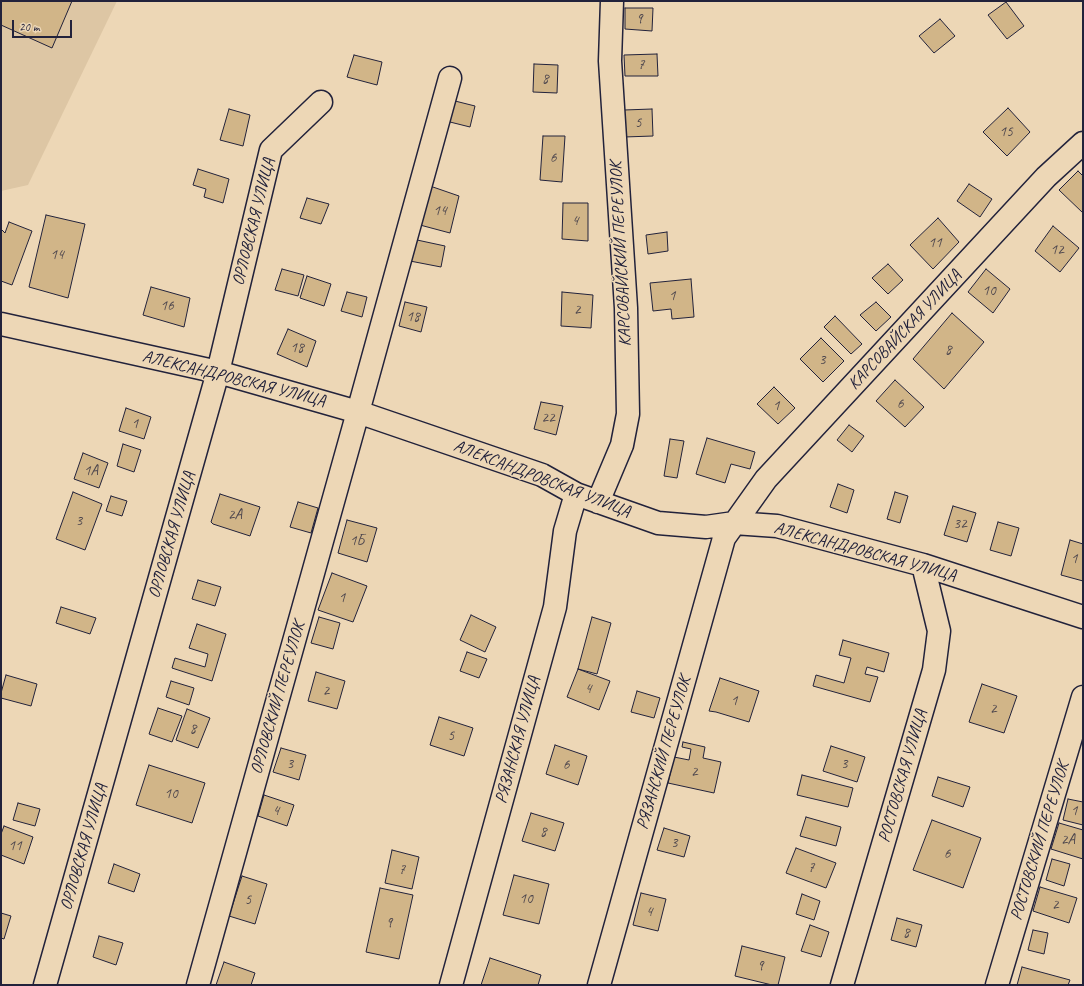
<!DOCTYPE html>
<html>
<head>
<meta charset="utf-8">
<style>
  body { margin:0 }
  #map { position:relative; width:1084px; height:986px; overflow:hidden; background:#edd7b6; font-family:Caveat,sans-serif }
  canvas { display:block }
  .frame { position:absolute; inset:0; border:2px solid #22223b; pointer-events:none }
  .scale { position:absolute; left:12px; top:20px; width:60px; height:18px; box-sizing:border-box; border:2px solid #22223b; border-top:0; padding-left:5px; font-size:12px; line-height:14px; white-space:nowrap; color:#22223b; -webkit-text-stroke:3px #edd7b6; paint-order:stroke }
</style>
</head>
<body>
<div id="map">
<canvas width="1084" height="986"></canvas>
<div class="frame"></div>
<div class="scale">20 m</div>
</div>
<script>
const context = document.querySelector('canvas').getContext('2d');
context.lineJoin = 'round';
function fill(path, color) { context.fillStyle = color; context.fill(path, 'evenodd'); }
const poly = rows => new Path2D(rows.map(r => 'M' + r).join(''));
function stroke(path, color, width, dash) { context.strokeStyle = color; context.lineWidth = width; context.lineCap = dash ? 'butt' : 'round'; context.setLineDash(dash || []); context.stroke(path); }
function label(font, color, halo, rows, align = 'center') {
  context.font = font + ' Caveat,sans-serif'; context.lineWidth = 3; context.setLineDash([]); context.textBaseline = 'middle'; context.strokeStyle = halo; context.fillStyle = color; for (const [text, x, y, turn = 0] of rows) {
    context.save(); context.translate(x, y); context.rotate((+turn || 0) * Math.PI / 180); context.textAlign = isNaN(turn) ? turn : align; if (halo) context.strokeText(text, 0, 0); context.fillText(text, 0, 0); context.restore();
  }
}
const built = poly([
  [1,1,117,1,28,185,1,191]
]);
const building = poly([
  [1,1,72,1,52,48,1,25,1,1],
  [1006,2,1024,26,1007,39,988,15,1006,2],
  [625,8,653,8,652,31,625,29,625,8],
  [940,19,955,36,934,53,919,36,940,19],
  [657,54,658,76,625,76,624,55,657,54],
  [354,55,382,62,377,85,347,77,354,55],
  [534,64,558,65,557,93,533,92,534,64],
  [451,100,475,106,470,127,446,121,451,100],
  [1008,108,1030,132,1007,156,983,132,1008,108],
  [229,109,250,115,243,146,220,140,229,109],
  [652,109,653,136,624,137,624,110,652,109],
  [543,136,565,136,562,182,540,180,543,136],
  [198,169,229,179,223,203,204,197,206,189,193,185,198,169],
  [1078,171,1083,176,1083,213,1059,190,1078,171],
  [969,184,992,199,980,217,957,201,969,184],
  [430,186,459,196,450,233,420,225,430,186],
  [307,198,329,204,321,224,300,218,307,198],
  [563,203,588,203,588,241,562,239,563,203],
  [46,215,85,224,68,298,29,287,46,215],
  [938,218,959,242,933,269,910,245,938,218],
  [9,222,32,231,12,285,1,281,1,229,5,233,9,222],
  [1053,226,1079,248,1060,272,1035,251,1053,226],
  [667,232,668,251,648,254,646,235,667,232],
  [417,240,445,246,441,267,410,261,417,240],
  [888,264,903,280,888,294,872,278,888,264],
  [282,269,304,275,298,296,275,290,282,269],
  [986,269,1010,289,993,313,968,292,986,269],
  [307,276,331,284,324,306,300,298,307,276],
  [691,279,694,317,672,319,671,309,653,311,650,283,691,279],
  [151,287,190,298,184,327,143,315,151,287],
  [347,292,367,297,362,317,341,311,347,292],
  [562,292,593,295,591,328,561,326,562,292],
  [405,302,427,307,421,332,399,326,405,302],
  [876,302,891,317,876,331,860,315,876,302],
  [952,313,984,342,944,389,913,359,952,313],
  [835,316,862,344,851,354,824,327,835,316],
  [288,329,316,341,307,367,277,354,288,329],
  [821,338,844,361,823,382,800,359,821,338],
  [895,380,924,407,905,427,876,401,895,380],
  [774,387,795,408,778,424,757,404,774,387],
  [541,402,563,406,556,435,534,429,541,402],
  [126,408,151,417,144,439,119,431,126,408],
  [849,425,864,436,852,452,837,440,849,425],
  [707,438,755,452,750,469,731,464,725,483,696,474,707,438],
  [670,439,684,441,677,478,664,476,670,439],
  [123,444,141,450,134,472,117,466,123,444],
  [83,453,108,463,99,488,74,479,83,453],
  [838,484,854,490,847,513,830,507,838,484],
  [73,492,102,504,85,550,56,539,73,492],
  [895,492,908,496,900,523,887,519,895,492],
  [220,494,260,507,250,536,213,524,211,522,220,494],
  [111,496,127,501,122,516,106,511,111,496],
  [298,502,318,508,311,533,290,527,298,502],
  [953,506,976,513,967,542,944,535,953,506],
  [347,520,377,528,367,562,338,553,347,520],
  [998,522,1019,528,1011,556,990,550,998,522],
  [1070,540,1083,544,1083,581,1061,575,1070,540],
  [332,573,367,586,353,622,318,610,332,573],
  [198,580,221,587,215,606,192,599,198,580],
  [61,607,96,618,90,634,56,623,61,607],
  [471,615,496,627,485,652,460,640,471,615],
  [319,617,340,623,333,649,311,643,319,617],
  [592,617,611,623,597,674,578,669,592,617],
  [197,624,226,634,212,681,172,668,175,658,205,667,208,654,189,648,197,624],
  [843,640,889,653,884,672,867,667,865,674,878,677,870,702,813,686,816,675,844,683,851,658,839,655,843,640],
  [467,652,487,659,479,678,460,671,467,652],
  [578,669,610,681,599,710,567,697,578,669],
  [316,672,345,681,337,709,308,701,316,672],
  [6,675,37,684,31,706,1,698,1,693,6,675],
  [720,678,759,691,749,722,716,712,709,711,720,678],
  [171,681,194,688,189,705,166,697,171,681],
  [982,684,1017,696,1004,733,969,722,982,684],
  [637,691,660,698,654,718,631,712,637,691],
  [158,708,182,716,172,742,149,734,158,708],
  [187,709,210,718,198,748,176,740,187,709],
  [439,717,473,728,464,756,430,745,439,717],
  [683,742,705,747,703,758,721,762,714,793,668,783,674,757,689,760,691,749,682,747,683,742],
  [555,745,587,756,578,785,546,774,555,745],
  [831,746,865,757,857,782,823,771,831,746],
  [281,748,306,755,299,780,273,772,281,748],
  [149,765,205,783,192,823,136,805,149,765],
  [802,775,853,788,848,807,797,795,802,775],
  [938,777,970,787,963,807,932,796,938,777],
  [264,795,294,805,287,826,258,816,264,795],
  [1068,799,1083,802,1083,825,1063,820,1068,799],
  [18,803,40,809,35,826,13,820,18,803],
  [531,813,564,823,555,851,522,841,531,813],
  [806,817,841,827,836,846,800,836,806,817],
  [932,820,981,838,963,888,913,870,932,820],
  [1059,823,1083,830,1083,859,1051,849,1059,823],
  [4,826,33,837,24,864,1,855,1,834,4,826],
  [664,828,690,836,684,857,657,850,664,828],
  [796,848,836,863,826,888,786,873,796,848],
  [392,850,419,857,412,889,385,883,392,850],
  [1052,859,1070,864,1064,886,1046,880,1052,859],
  [114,864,140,874,134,892,108,883,114,864],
  [514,875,549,884,539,924,503,915,514,875],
  [242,876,267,884,255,924,229,916,242,876],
  [1040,887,1077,898,1069,923,1033,911,1040,887],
  [380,888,413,895,399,959,366,952,380,888],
  [641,893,666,899,658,931,633,925,641,893],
  [802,894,820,901,814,920,796,914,802,894],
  [1,913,11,916,4,939,1,938,1,913],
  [897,918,922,925,916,947,891,940,897,918],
  [810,925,829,932,821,957,801,951,810,925],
  [1033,930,1048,933,1044,954,1028,950,1033,930],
  [99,936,123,943,116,965,93,957,99,936],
  [742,946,785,957,778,985,772,985,735,976,742,946],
  [490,958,541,975,538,985,481,985,490,958],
  [224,962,255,973,251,985,216,985,224,962],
  [1022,967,1070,980,1068,985,1017,985,1022,967]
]);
const minor = poly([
  [1,324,218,372,358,412,542,475,576,494,658,523,706,527,734,523,777,526,923,565,1083,617],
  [598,502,622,445,628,414,626,308,610,61,612,1],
  [45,985,218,372,271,150,321,102],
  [198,985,358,412,450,78],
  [451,985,555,607,565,531,576,494],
  [599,985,724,538,766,479,1046,177,1083,143],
  [842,985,934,670,939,631,923,565],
  [997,985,1083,697]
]);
const numberNames = [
  ["9",639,19],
  ["7",641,65],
  ["8",545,79],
  ["5",638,123],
  ["15",1006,132],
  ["6",553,158],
  ["14",440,211],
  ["4",575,221],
  ["11",935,243],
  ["12",1057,250],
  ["14",57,255],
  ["10",989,291],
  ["1",672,296],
  ["16",167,306],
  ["2",577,310],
  ["18",413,317],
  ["18",297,348],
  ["8",948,350],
  ["3",822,360],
  ["6",900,404],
  ["1",776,406],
  ["22",548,418],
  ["1",135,424],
  ["1А",91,471],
  ["2А",235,515],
  ["3",79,521],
  ["32",960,524],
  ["1Б",357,541],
  ["1",1074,559],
  ["1",342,598],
  ["4",588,689],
  ["2",326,691],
  ["1",734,701],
  ["2",993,709],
  ["8",193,729],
  ["5",451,736],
  ["3",290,764],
  ["3",844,764],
  ["6",566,765],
  ["2",694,772],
  ["10",171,794],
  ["4",276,811],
  ["1",1074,811],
  ["8",543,832],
  ["2А",1068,840],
  ["3",674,843],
  ["11",15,846],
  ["6",947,854],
  ["7",811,868],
  ["7",402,870],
  ["10",526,899],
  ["5",248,900],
  ["2",1055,905],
  ["4",649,912],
  ["9",389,923],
  ["8",906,933],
  ["9",760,966]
];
const streetNames = [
  ["ОРЛОВСКАЯ УЛИЦА",254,222,-76],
  ["КАРСОВАЙСКИЙ ПЕРЕУЛОК",621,254,-93],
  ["КАРСОВАЙСКАЯ УЛИЦА",905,330,-47],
  ["АЛЕКСАНДРОВСКАЯ УЛИЦА",234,379,14],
  ["АЛЕКСАНДРОВСКАЯ УЛИЦА",542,479,21],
  ["ОРЛОВСКАЯ УЛИЦА",172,535,-74],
  ["АЛЕКСАНДРОВСКАЯ УЛИЦА",865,552,15],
  ["ОРЛОВСКИЙ ПЕРЕУЛОК",278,698,-74],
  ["РЯЗАНСКАЯ УЛИЦА",518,740,-75],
  ["РЯЗАНСКИЙ ПЕРЕУЛОК",664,753,-74],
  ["РОСТОВСКАЯ УЛИЦА",903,776,-74],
  ["РОСТОВСКИЙ ПЕРЕУЛОК",1040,841,-73],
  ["ОРЛОВСКАЯ УЛИЦА",84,847,-74]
];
fill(built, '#ddc6a4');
fill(building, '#d1b588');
stroke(building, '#22223b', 1);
stroke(minor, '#22223b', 25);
stroke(minor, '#edd7b6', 22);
label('15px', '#4e474e', null, numberNames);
label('17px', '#22223b', '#edd7b6', streetNames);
</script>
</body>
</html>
